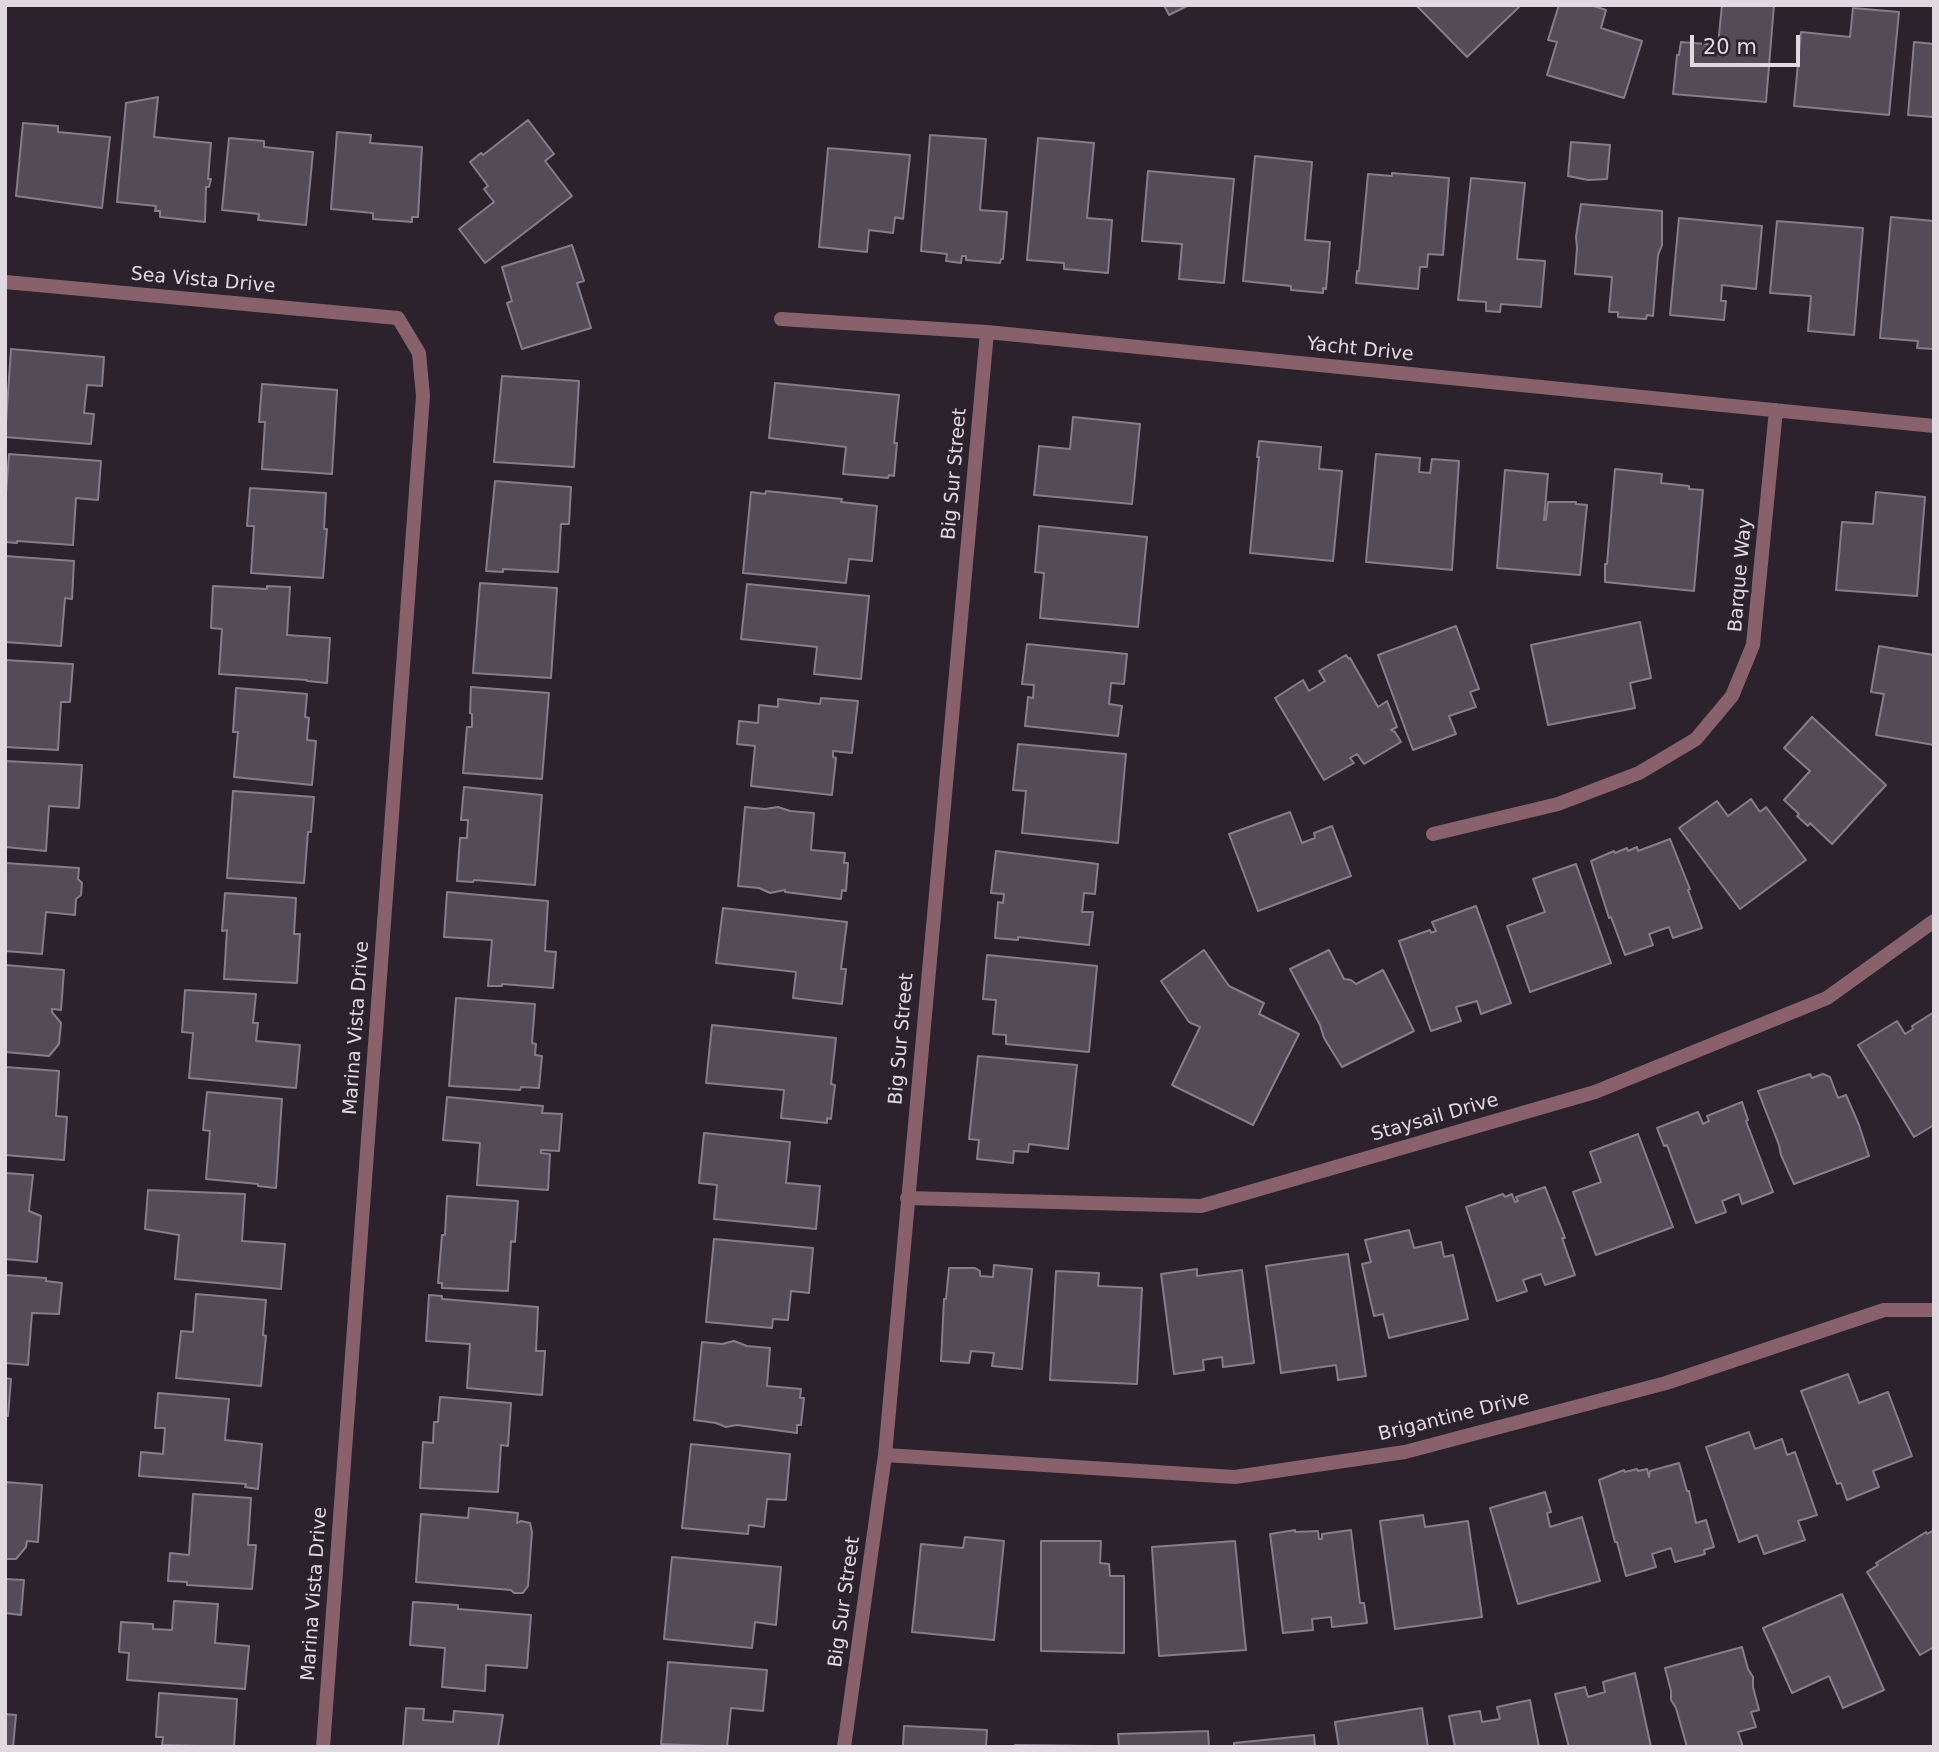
<!DOCTYPE html>
<html>
<head>
<meta charset="utf-8">
<style>
  body { margin:0 }
  #map { position:relative; width:1939px; height:1752px; overflow:hidden; background:#2b222b; font-family:"DejaVu Sans",sans-serif }
  canvas { display:block }
  .frame { position:absolute; inset:0; border:7px solid #e0dae0; pointer-events:none }
  .scale { position:absolute; left:1690px; top:35px; width:110px; height:32px; box-sizing:border-box; border:4px solid #e0dae0; border-top:0; padding-left:9px; font-size:21px; line-height:24px; white-space:nowrap; color:#e0dae0; -webkit-text-stroke:5px #2b222b; paint-order:stroke }
</style>
</head>
<body>
<div id="map">
<canvas width="1939" height="1752"></canvas>
<div class="frame"></div>
<div class="scale">20 m</div>
</div>
<script>
const context = document.querySelector('canvas').getContext('2d');
context.lineJoin = 'round';
function fill(path, color) { context.fillStyle = color; context.fill(path, 'evenodd'); }
const poly = rows => new Path2D(rows.map(r => 'M' + r).join(''));
function stroke(path, color, width, dash) { context.strokeStyle = color; context.lineWidth = width; context.lineCap = dash ? 'butt' : 'round'; context.setLineDash(dash || []); context.stroke(path); }
function label(font, color, halo, rows, align = 'center') {
  context.font = font + ' "DejaVu Sans",sans-serif'; context.lineWidth = 6; context.setLineDash([]); context.textBaseline = 'middle'; context.strokeStyle = halo; context.fillStyle = color; for (const [text, x, y, turn = 0] of rows) {
    context.save(); context.translate(x, y); context.rotate((+turn || 0) * Math.PI / 180); context.textAlign = isNaN(turn) ? turn : align; if (halo) context.strokeText(text, 0, 0); context.fillText(text, 0, 0); context.restore();
  }
}
const building = poly([
  [1164,5,1189,5,1169,15,1164,5],
  [1416,5,1519,5,1520,6,1467,57,1416,5],
  [1559,5,1591,5,1606,10,1601,28,1642,41,1624,98,1547,75,1557,42,1548,40,1559,5],
  [1722,5,1774,5,1766,102,1673,94,1677,55,1679,55,1681,42,1718,45,1722,5],
  [1853,8,1899,12,1889,115,1794,106,1801,32,1850,37,1853,8],
  [1914,42,1934,44,1934,117,1908,115,1914,42],
  [158,97,154,137,211,143,208,179,211,179,209,187,206,187,205,222,160,217,160,211,155,211,156,206,117,202,126,103,158,97],
  [528,120,554,154,545,161,572,196,485,263,459,229,494,202,484,189,488,186,470,162,481,153,483,155,528,120],
  [23,123,58,126,58,132,110,137,102,208,16,196,23,123],
  [337,132,371,135,370,143,422,147,418,217,412,217,412,222,373,219,373,213,331,209,337,132],
  [930,135,986,139,980,210,1007,212,1003,259,1001,259,1000,263,966,260,966,256,962,256,961,263,946,261,947,254,921,251,930,135],
  [229,138,264,141,264,147,313,152,306,225,258,220,259,214,222,210,229,138],
  [1038,138,1094,143,1087,218,1112,220,1108,273,1064,269,1064,263,1027,260,1038,138],
  [1571,142,1610,145,1607,179,1588,180,1568,176,1571,142],
  [828,148,910,155,903,219,895,217,893,233,869,230,867,252,819,247,828,148],
  [1255,156,1312,162,1305,240,1330,242,1326,289,1323,288,1323,293,1291,290,1291,286,1243,281,1255,156],
  [1148,171,1234,179,1224,283,1179,279,1182,244,1142,241,1148,171],
  [1392,173,1449,178,1443,255,1428,254,1427,267,1420,267,1418,289,1356,283,1357,271,1359,271,1368,174,1392,176,1392,173],
  [1471,178,1525,183,1517,259,1545,261,1541,307,1501,304,1500,312,1486,311,1486,302,1458,300,1471,178],
  [1581,204,1662,211,1662,245,1658,255,1653,316,1647,315,1646,319,1618,317,1618,312,1609,312,1612,277,1575,274,1577,248,1576,237,1581,204],
  [1891,217,1934,221,1934,349,1917,348,1918,341,1880,338,1891,217],
  [1679,218,1762,226,1756,289,1722,285,1721,301,1726,301,1724,320,1670,315,1679,218],
  [1777,221,1863,228,1854,335,1808,331,1811,296,1770,293,1777,221],
  [572,245,584,281,577,283,591,328,522,349,507,303,512,301,502,267,572,245],
  [11,349,104,357,102,386,87,385,84,413,94,414,91,444,5,437,11,349],
  [502,376,579,381,574,467,494,462,502,376],
  [775,383,899,395,894,443,897,443,894,476,889,475,888,478,843,474,846,447,769,438,775,383],
  [262,384,337,390,332,474,262,469,265,422,259,422,262,384],
  [1073,417,1140,424,1132,504,1034,495,1039,446,1070,449,1073,417],
  [1259,441,1321,447,1319,469,1342,471,1333,561,1250,553,1259,457,1257,457,1259,441],
  [9,454,101,461,98,500,76,498,73,545,17,541,17,543,5,542,5,506,9,454],
  [1376,454,1420,458,1419,472,1430,473,1432,459,1459,461,1452,570,1366,562,1376,454],
  [1615,469,1662,474,1661,483,1689,486,1689,489,1703,490,1694,591,1605,582,1605,564,1607,564,1615,469],
  [1505,470,1548,474,1544,520,1546,520,1548,502,1576,502,1576,504,1587,505,1580,575,1497,568,1505,470],
  [495,481,571,487,569,524,561,524,558,572,503,569,503,572,486,571,495,481],
  [250,488,326,493,324,529,327,529,323,578,251,573,254,526,247,526,250,488],
  [766,491,842,499,841,502,877,506,872,561,849,559,846,583,743,573,751,492,765,494,766,491],
  [1876,492,1925,497,1917,596,1836,590,1842,522,1873,524,1876,492],
  [1039,526,1147,537,1138,627,1040,618,1044,573,1035,572,1039,526],
  [5,556,74,561,72,599,65,598,61,646,5,642,5,556],
  [480,583,557,588,551,678,473,673,480,583],
  [747,584,869,596,861,679,814,674,817,647,741,639,747,584],
  [213,586,267,589,267,586,290,587,287,635,330,638,327,683,307,681,307,680,219,674,222,629,211,628,213,586],
  [1640,622,1651,678,1630,683,1635,708,1548,725,1531,645,1640,622],
  [1456,626,1479,689,1470,692,1476,707,1449,716,1456,734,1413,750,1378,655,1456,626],
  [1027,644,1127,654,1124,684,1111,683,1109,704,1122,706,1118,736,1025,726,1028,697,1033,698,1034,685,1022,684,1027,644],
  [1879,646,1934,655,1934,745,1876,735,1884,694,1871,692,1879,646],
  [1346,655,1349,659,1350,658,1378,707,1387,701,1397,727,1391,730,1395,732,1401,742,1364,764,1357,754,1350,758,1354,763,1324,780,1275,698,1303,680,1309,691,1325,681,1319,671,1346,655],
  [5,660,73,664,70,702,61,702,58,750,5,747,5,660],
  [471,687,549,693,542,779,463,773,467,727,472,727,472,714,470,713,471,687],
  [236,688,307,694,305,717,309,718,307,740,316,741,312,785,234,777,238,732,233,732,236,688],
  [821,698,858,701,852,753,833,751,833,757,836,758,832,795,751,786,755,746,737,744,739,721,758,723,759,705,778,707,778,699,820,704,821,698],
  [1812,717,1886,785,1832,844,1810,823,1808,826,1797,816,1799,814,1784,800,1810,771,1784,748,1812,717],
  [1018,744,1126,754,1118,843,1022,833,1026,791,1013,790,1018,744],
  [5,761,82,765,79,808,49,806,46,851,5,847,5,761],
  [464,787,542,795,535,885,474,880,473,882,457,881,460,838,467,838,468,820,461,820,464,787],
  [233,791,314,797,311,832,308,832,304,883,227,878,233,791],
  [1751,799,1760,812,1766,807,1806,860,1740,909,1679,828,1717,801,1728,816,1751,799],
  [745,807,765,809,778,807,790,811,814,813,811,850,845,853,844,863,848,863,846,891,842,890,841,899,785,892,785,890,770,893,759,888,738,886,745,807],
  [1290,812,1302,843,1315,838,1314,833,1332,826,1351,876,1258,911,1229,834,1290,812],
  [1670,839,1690,889,1688,890,1702,928,1673,938,1669,927,1649,934,1653,945,1625,955,1611,917,1609,918,1591,861,1614,851,1615,853,1627,848,1628,851,1637,847,1638,851,1670,839],
  [996,851,1098,864,1095,894,1084,893,1082,912,1093,912,1089,945,1018,937,1018,940,995,938,998,902,1003,903,1004,894,991,893,996,851],
  [5,863,79,868,78,879,82,883,81,895,76,899,75,915,46,912,42,954,5,951,5,863],
  [1576,864,1611,963,1530,992,1507,926,1545,912,1533,879,1576,864],
  [447,892,548,901,545,951,556,952,553,988,502,984,502,986,488,986,492,940,444,937,447,892],
  [225,893,296,898,294,934,300,934,297,983,224,979,227,930,222,931,225,893],
  [1476,906,1511,1003,1481,1014,1477,1001,1456,1007,1461,1021,1431,1031,1399,941,1430,930,1431,933,1436,931,1432,922,1476,906],
  [723,908,847,922,841,969,846,969,842,1004,793,998,796,972,716,963,723,908],
  [1204,950,1229,986,1264,1003,1259,1014,1299,1034,1253,1125,1172,1085,1200,1027,1189,1022,1161,981,1204,950],
  [1329,950,1344,979,1351,980,1356,984,1383,970,1414,1031,1342,1067,1324,1038,1320,1025,1290,969,1329,950],
  [987,955,1097,966,1089,1052,1006,1044,1006,1035,993,1034,996,1000,983,999,987,955],
  [5,965,64,970,61,1010,52,1009,52,1012,61,1023,59,1044,49,1056,5,1052,5,965],
  [185,990,256,994,253,1023,258,1023,256,1041,300,1045,296,1088,189,1078,193,1033,182,1032,185,990],
  [456,998,535,1004,532,1043,536,1044,535,1055,542,1056,539,1088,521,1087,520,1090,449,1086,456,998],
  [1934,1012,1934,1125,1914,1137,1858,1045,1897,1021,1905,1034,1913,1029,1912,1026,1934,1012],
  [712,1025,836,1038,831,1084,835,1085,831,1119,827,1118,827,1123,781,1118,784,1090,706,1083,712,1025],
  [978,1056,1077,1065,1068,1149,1029,1144,1028,1152,1014,1151,1013,1163,977,1159,979,1140,969,1139,978,1056],
  [5,1067,59,1071,56,1116,67,1117,64,1160,5,1155,5,1067],
  [1810,1074,1812,1078,1823,1074,1830,1077,1838,1098,1846,1095,1859,1125,1869,1156,1794,1184,1781,1155,1779,1145,1758,1091,1810,1074],
  [207,1092,282,1099,276,1188,258,1186,258,1184,206,1179,210,1131,203,1130,207,1092],
  [447,1097,543,1106,542,1113,562,1114,559,1151,541,1150,541,1153,550,1154,548,1190,477,1185,480,1143,443,1140,447,1097],
  [1742,1102,1748,1120,1746,1121,1773,1192,1742,1204,1739,1194,1722,1201,1726,1212,1696,1223,1667,1145,1664,1146,1657,1128,1698,1112,1703,1124,1709,1121,1707,1116,1742,1102],
  [704,1133,790,1142,786,1183,820,1186,816,1229,714,1219,717,1185,699,1183,704,1133],
  [1638,1134,1673,1227,1596,1255,1573,1192,1601,1182,1590,1152,1638,1134],
  [5,1173,33,1175,29,1211,41,1216,37,1262,5,1259,5,1173],
  [1545,1187,1565,1238,1562,1238,1575,1275,1545,1285,1541,1274,1523,1280,1527,1291,1497,1301,1466,1207,1503,1194,1505,1197,1512,1194,1515,1202,1518,1201,1516,1197,1545,1187],
  [148,1190,245,1194,242,1241,285,1244,281,1289,175,1279,179,1235,145,1229,148,1190],
  [447,1196,518,1201,515,1242,511,1241,508,1291,442,1288,442,1283,438,1283,442,1235,445,1235,447,1196],
  [1409,1230,1414,1248,1441,1242,1444,1257,1453,1255,1468,1319,1389,1338,1383,1314,1374,1316,1362,1264,1371,1262,1365,1240,1409,1230],
  [714,1239,813,1248,809,1293,791,1291,788,1320,773,1319,772,1328,706,1322,714,1239],
  [1348,1254,1366,1376,1338,1380,1336,1365,1281,1373,1266,1266,1348,1254],
  [994,1265,1032,1269,1022,1369,992,1366,994,1353,971,1351,969,1363,941,1361,944,1299,946,1299,949,1268,975,1268,980,1271,980,1276,993,1277,994,1265],
  [1197,1269,1197,1276,1242,1270,1254,1363,1223,1367,1222,1357,1203,1360,1204,1370,1174,1374,1161,1274,1197,1269],
  [1056,1271,1099,1273,1098,1286,1142,1288,1137,1384,1050,1380,1056,1271],
  [5,1275,46,1278,46,1281,62,1283,59,1314,32,1313,28,1365,5,1363,5,1275],
  [196,1294,266,1300,263,1335,266,1336,261,1386,176,1378,181,1331,193,1332,196,1294],
  [429,1295,442,1296,442,1299,538,1307,536,1351,545,1351,542,1395,467,1388,470,1344,426,1341,429,1295],
  [734,1341,747,1346,770,1348,767,1386,801,1389,800,1398,804,1398,801,1425,797,1425,797,1433,737,1425,726,1427,716,1423,694,1420,702,1342,722,1344,734,1341],
  [1848,1374,1859,1403,1888,1392,1912,1456,1873,1471,1879,1487,1847,1500,1841,1483,1837,1484,1801,1391,1848,1374],
  [5,1378,11,1379,8,1416,5,1416,5,1378],
  [158,1393,229,1399,225,1440,262,1444,258,1489,245,1487,246,1484,139,1476,141,1452,163,1454,165,1428,155,1428,158,1393],
  [440,1397,511,1403,508,1446,501,1445,498,1492,420,1488,423,1442,433,1443,434,1422,438,1422,440,1397],
  [1749,1432,1755,1449,1782,1439,1787,1455,1795,1452,1817,1515,1798,1521,1805,1540,1764,1554,1757,1535,1739,1542,1706,1447,1749,1432],
  [691,1444,790,1454,786,1500,767,1499,764,1527,749,1525,748,1534,682,1528,691,1444],
  [1679,1463,1687,1491,1689,1491,1696,1523,1706,1520,1714,1547,1704,1550,1705,1554,1675,1562,1671,1548,1652,1554,1656,1567,1626,1576,1617,1542,1615,1542,1599,1480,1624,1470,1625,1472,1637,1469,1638,1471,1647,1469,1649,1477,1650,1471,1679,1463],
  [5,1482,42,1485,38,1542,27,1541,26,1547,16,1559,5,1559,5,1482],
  [1545,1492,1551,1512,1547,1513,1550,1527,1582,1517,1600,1581,1518,1604,1490,1508,1545,1492],
  [193,1494,251,1498,248,1545,256,1545,252,1589,187,1585,187,1582,168,1581,170,1553,189,1555,193,1494],
  [469,1508,518,1513,517,1523,521,1521,530,1523,532,1532,528,1586,523,1593,514,1593,511,1590,416,1582,421,1514,468,1518,469,1508],
  [1423,1515,1425,1527,1468,1521,1482,1617,1395,1629,1380,1521,1423,1515],
  [1295,1530,1295,1532,1318,1531,1319,1539,1322,1539,1322,1534,1351,1530,1360,1603,1364,1603,1367,1623,1332,1627,1331,1617,1312,1619,1313,1630,1283,1633,1270,1534,1295,1530],
  [1934,1530,1934,1647,1920,1655,1867,1572,1878,1565,1876,1563,1926,1532,1927,1534,1934,1530],
  [965,1537,1004,1541,994,1640,912,1632,921,1544,963,1548,965,1537],
  [1041,1541,1101,1541,1100,1563,1109,1564,1110,1576,1124,1576,1124,1653,1041,1651,1041,1541],
  [1235,1541,1246,1650,1159,1656,1152,1547,1235,1541],
  [672,1557,781,1567,776,1625,755,1622,752,1648,664,1639,672,1557],
  [5,1579,24,1580,21,1615,5,1613,5,1579],
  [1842,1594,1884,1690,1843,1708,1829,1676,1792,1693,1763,1628,1842,1594],
  [174,1601,218,1604,215,1643,249,1646,245,1689,127,1680,129,1653,119,1652,121,1622,153,1624,153,1629,172,1630,174,1601],
  [413,1602,458,1605,458,1609,531,1615,527,1668,486,1665,485,1691,442,1687,445,1648,410,1645,413,1602],
  [1742,1647,1748,1669,1753,1677,1753,1687,1759,1710,1751,1712,1756,1727,1738,1732,1743,1747,1687,1747,1676,1708,1671,1700,1671,1691,1665,1668,1742,1647],
  [668,1662,767,1670,763,1711,731,1708,727,1747,661,1744,668,1662],
  [1635,1673,1651,1747,1569,1747,1555,1694,1585,1687,1588,1697,1605,1692,1603,1682,1635,1673],
  [159,1693,237,1699,234,1747,162,1745,163,1737,156,1737,159,1693],
  [1530,1700,1539,1747,1455,1747,1449,1716,1480,1711,1482,1722,1500,1719,1497,1707,1530,1700],
  [406,1708,424,1709,423,1720,453,1722,454,1711,503,1715,498,1747,403,1747,406,1708],
  [1422,1708,1428,1747,1339,1747,1335,1722,1422,1708],
  [5,1714,16,1715,13,1747,5,1747,5,1714],
  [904,1726,987,1730,986,1747,903,1747,904,1726],
  [1208,1731,1209,1747,1119,1747,1118,1734,1208,1731],
  [1314,1735,1315,1747,1234,1747,1234,1743,1314,1735],
  [1015,1745,1097,1746,1015,1747,1015,1745]
]);
const minor = poly([
  [5,282,398,318,419,353,423,396,323,1747],
  [781,319,987,332,1934,426],
  [1433,834,1558,804,1639,773,1696,739,1732,696,1753,645,1776,410],
  [907,1198,1201,1206,1595,1092,1827,998,1934,921],
  [885,1455,1235,1477,1405,1452,1666,1383,1884,1310,1934,1310],
  [844,1747,885,1455,987,332]
]);
const streetNames = [
  ["Sea Vista Drive",203,281,5],
  ["Yacht Drive",1360,350,6],
  ["Big Sur Street",955,474,-85],
  ["Barque Way",1741,575,-85],
  ["Marina Vista Drive",357,1028,-86],
  ["Big Sur Street",902,1039,-85],
  ["Staysail Drive",1435,1118,-16],
  ["Brigantine Drive",1454,1417,-14],
  ["Marina Vista Drive",315,1594,-86],
  ["Big Sur Street",845,1602,-82]
];
fill(building, '#534c57');
stroke(building, '#857e8a', 2);
stroke(minor, '#88616c', 14);
label('19px', '#e0dae0', '#2b222b', streetNames);
</script>
</body>
</html>
